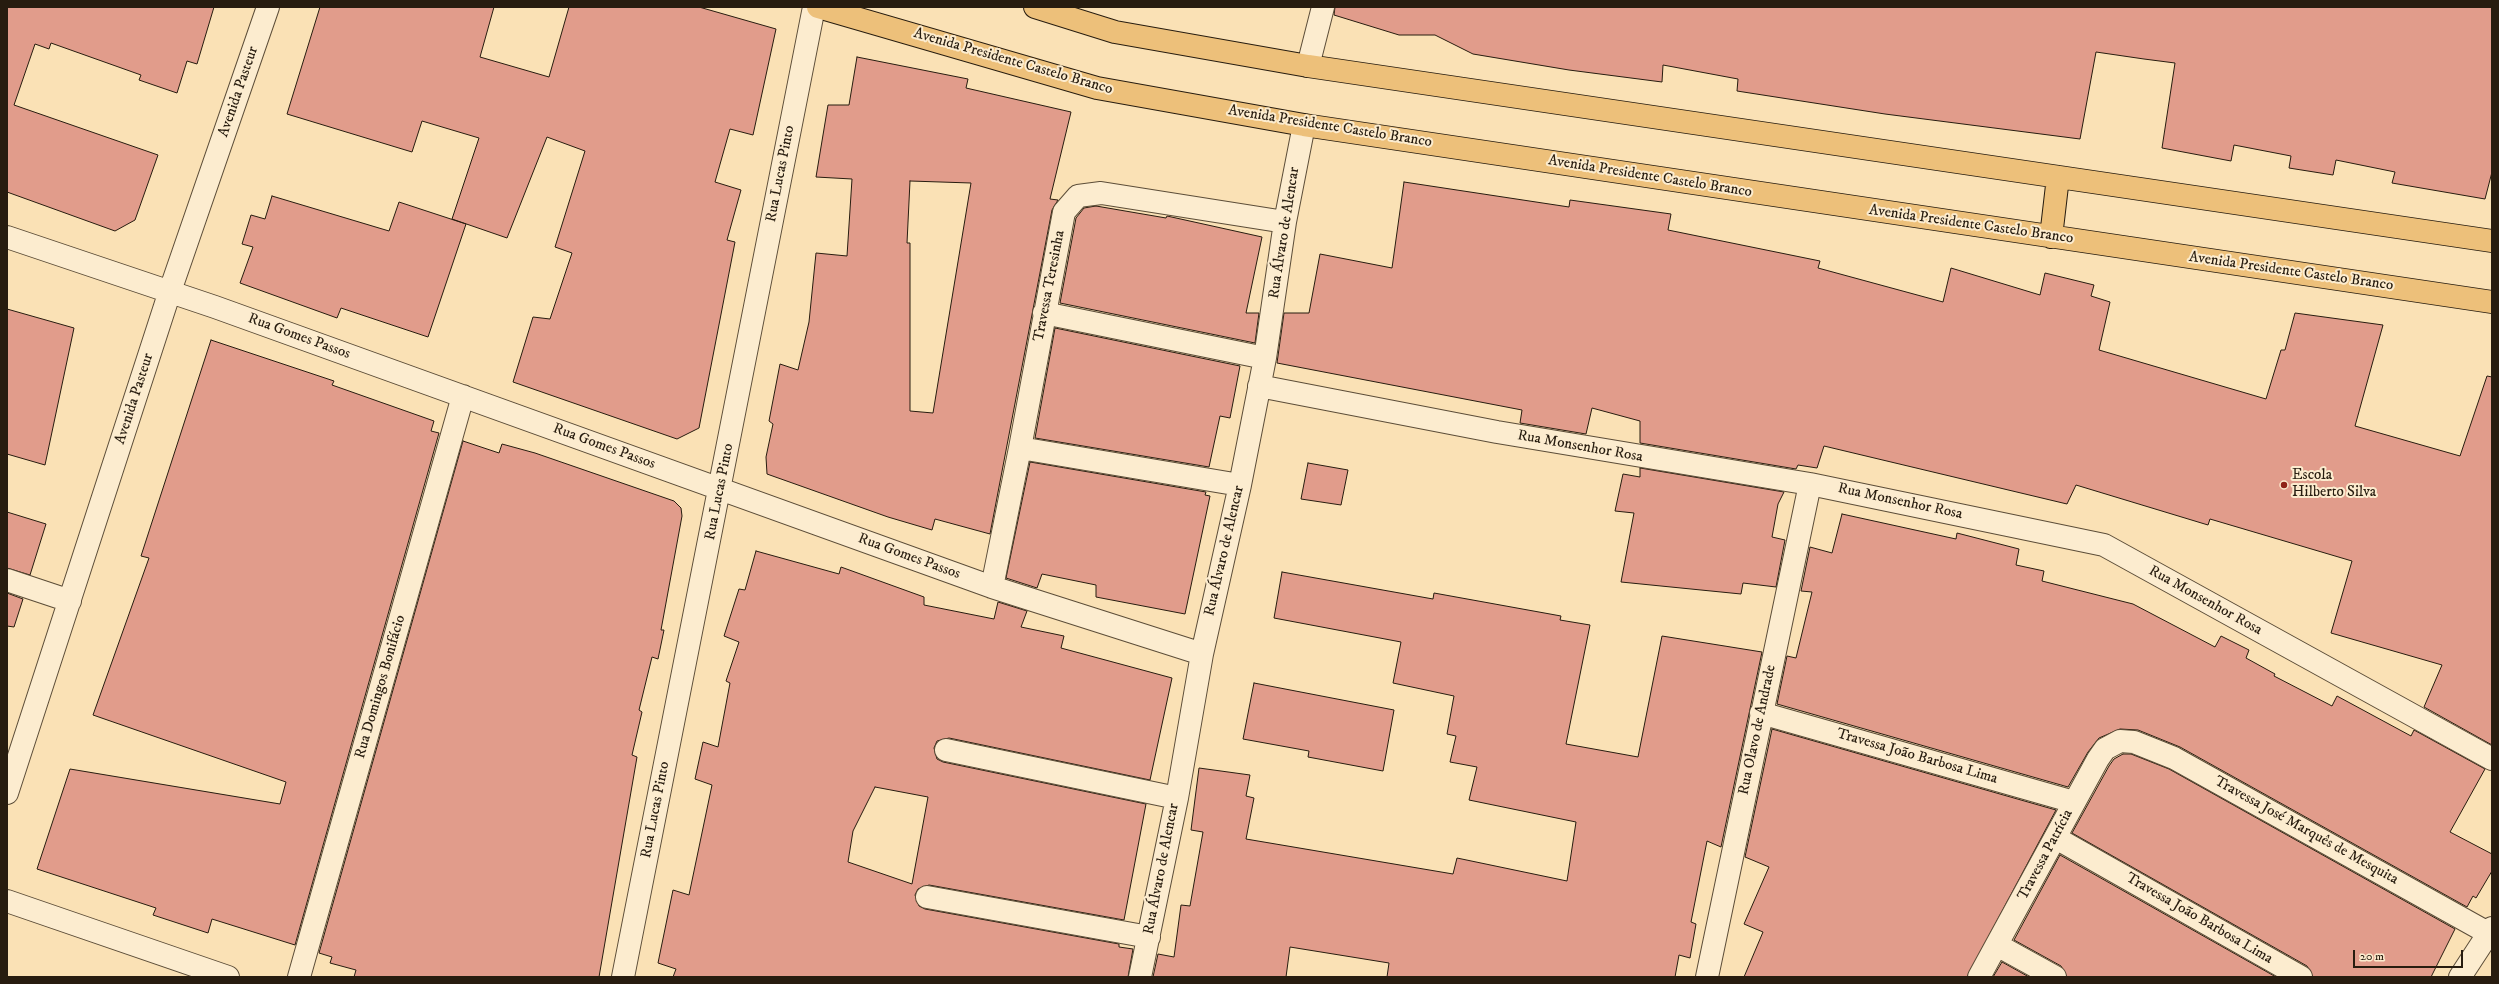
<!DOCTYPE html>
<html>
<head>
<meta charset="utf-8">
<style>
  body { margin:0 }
  #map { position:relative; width:2499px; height:984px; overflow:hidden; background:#fae1b5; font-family:"IM FELL DW Pica",serif }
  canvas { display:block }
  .frame { position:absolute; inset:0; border:8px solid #271c0f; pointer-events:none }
  .scale { position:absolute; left:2353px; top:950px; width:110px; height:18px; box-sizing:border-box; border:2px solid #271c0f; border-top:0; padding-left:5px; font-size:12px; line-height:14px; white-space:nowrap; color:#271c0f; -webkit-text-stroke:3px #fceccf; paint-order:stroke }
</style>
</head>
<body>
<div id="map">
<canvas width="2499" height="984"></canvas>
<div class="frame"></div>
<div class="scale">20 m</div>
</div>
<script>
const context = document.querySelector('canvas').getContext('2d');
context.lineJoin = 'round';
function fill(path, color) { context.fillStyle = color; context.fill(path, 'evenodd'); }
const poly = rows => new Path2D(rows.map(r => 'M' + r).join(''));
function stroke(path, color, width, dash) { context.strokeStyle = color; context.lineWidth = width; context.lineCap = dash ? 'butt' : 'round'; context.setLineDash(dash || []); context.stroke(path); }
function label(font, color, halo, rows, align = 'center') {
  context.font = font + ' "IM FELL DW Pica",serif'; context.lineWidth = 4; context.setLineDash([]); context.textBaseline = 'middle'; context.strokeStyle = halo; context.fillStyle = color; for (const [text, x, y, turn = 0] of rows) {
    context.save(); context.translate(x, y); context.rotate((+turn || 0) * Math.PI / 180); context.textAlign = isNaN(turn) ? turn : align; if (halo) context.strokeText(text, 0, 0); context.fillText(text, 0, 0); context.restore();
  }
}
const building = poly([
  [7,7,214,7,197,64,187,61,177,93,139,80,141,75,51,43,49,49,35,44,14,105,158,155,135,220,115,231,7,192,7,7],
  [320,7,494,7,480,57,549,77,569,7,699,7,776,29,753,135,730,129,715,182,741,190,727,240,735,242,699,428,677,439,513,382,533,317,550,319,572,253,555,247,585,151,547,137,507,238,452,219,479,138,422,121,412,152,287,114,320,7],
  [1335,7,2492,7,2492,172,2485,199,2392,183,2395,172,2336,160,2333,175,2289,168,2291,156,2234,145,2231,161,2162,148,2175,63,2144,59,2096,52,2080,139,1885,114,1737,91,1738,79,1663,65,1662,82,1569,70,1473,54,1435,35,1399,35,1334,15,1335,7],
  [857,57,968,79,966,88,1071,112,1050,199,1058,200,1052,210,990,534,935,519,932,530,888,517,767,474,766,457,773,424,769,421,780,364,798,370,809,322,816,253,847,256,852,179,816,177,828,105,849,105,857,57],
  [910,181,971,183,933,413,910,411,910,243,907,243,910,181],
  [1404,182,1569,207,1570,200,1671,214,1668,230,1820,261,1818,268,1943,302,1951,268,2040,295,2045,273,2094,285,2091,296,2110,302,2099,350,2266,399,2281,350,2285,350,2295,313,2383,325,2355,426,2460,456,2487,376,2492,377,2492,745,2424,707,2442,665,2331,633,2352,561,2210,519,2208,525,2076,485,2067,504,1824,446,1817,468,1798,465,1796,469,1640,443,1640,421,1592,408,1586,434,1520,423,1522,410,1277,363,1284,313,1309,313,1320,254,1392,268,1404,182],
  [272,196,389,231,399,202,466,224,428,337,341,308,337,318,240,283,253,247,242,244,251,215,265,219,272,196],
  [1096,206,1166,218,1167,216,1262,237,1246,313,1259,313,1255,343,1060,303,1076,218,1084,208,1096,206],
  [7,309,74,328,45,465,7,454,7,309],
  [1055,328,1240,366,1230,418,1220,416,1209,467,1035,438,1055,328],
  [211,340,334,381,332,385,434,421,431,431,439,433,295,945,212,919,208,933,153,915,156,908,37,869,70,769,280,804,286,782,93,715,149,558,141,556,211,340],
  [463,441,499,453,502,444,535,453,674,501,681,508,682,516,661,630,664,630,658,659,652,657,639,710,642,712,632,755,637,757,599,977,354,977,356,970,330,963,332,957,319,953,463,441],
  [1030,462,1206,492,1205,495,1210,496,1185,614,1096,597,1096,585,1042,574,1037,588,1006,578,1030,462],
  [1308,463,1348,470,1341,505,1301,499,1308,463],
  [1640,468,1784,492,1778,504,1772,537,1785,540,1776,587,1743,583,1741,594,1621,582,1634,513,1615,511,1623,474,1640,477,1640,468],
  [7,512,46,524,30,575,7,568,7,512],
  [1842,514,1956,539,1957,533,2019,549,2016,565,2044,571,2042,581,2133,604,2215,647,2221,636,2249,650,2246,658,2275,674,2274,676,2332,706,2337,696,2411,736,2414,730,2485,769,2450,832,2492,854,2492,871,2476,898,2473,896,2467,907,2180,747,2138,730,2120,729,2099,738,2088,752,2068,787,1777,704,1787,656,1796,658,1812,592,1801,591,1810,547,1832,553,1842,514],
  [756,551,839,574,841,567,924,597,924,605,994,619,998,602,1027,611,1021,627,1064,636,1061,648,1172,678,1150,780,949,738,937,741,934,748,937,759,943,762,1146,804,1124,920,929,885,918,889,915,895,919,906,925,909,1119,944,1119,947,1133,949,1128,977,673,977,676,969,658,963,673,890,689,895,712,785,695,779,703,742,718,747,730,683,726,681,739,642,724,636,739,589,745,590,756,551],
  [875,787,928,797,912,884,848,862,853,831,875,787],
  [1282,572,1433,599,1434,593,1561,616,1560,620,1590,625,1566,744,1638,757,1662,636,1762,652,1721,847,1707,841,1691,922,1696,924,1690,958,1679,955,1675,977,1387,977,1389,963,1290,947,1286,977,1153,977,1158,954,1174,957,1181,905,1190,906,1203,832,1191,830,1199,768,1250,775,1246,796,1254,798,1246,839,1453,874,1457,858,1567,881,1576,822,1469,800,1477,767,1450,762,1456,736,1447,734,1454,696,1393,683,1401,642,1274,618,1282,572],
  [7,593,23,599,14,627,7,626,7,593],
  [1254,683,1394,710,1383,771,1308,757,1309,751,1243,739,1254,683],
  [1772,729,2056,810,1967,977,1744,977,1763,932,1744,924,1769,867,1745,857,1772,729],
  [2123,754,2131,754,2169,769,2455,929,2431,977,2313,977,2307,966,2072,833,2109,766,2114,759,2123,754],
  [2060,855,2276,977,2067,977,2061,966,2014,940,2060,855],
  [2002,962,2029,977,1993,977,2002,962]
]);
const street = poly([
  [1308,66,1323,7],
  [7,237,215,307,992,587,1202,654],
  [1044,313,1265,358],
  [1259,386,1497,432,1810,484,2104,545,2492,759],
  [1020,448,1240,485],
  [7,580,70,601],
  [992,587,1020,448,1064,212,1078,196,1101,193,1285,222],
  [1761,713,2074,802],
  [946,750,1177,798],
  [7,793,170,291,268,7],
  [2056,838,2301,977],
  [927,897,1149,937],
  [7,901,228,977],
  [1997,945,2055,977],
  [299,977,463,396],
  [623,977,814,7],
  [1140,977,1177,798,1202,654,1240,485,1265,358,1285,222,1304,125],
  [1707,977,1810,484],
  [1979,977,2098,759,2105,749,2120,741,2134,742,2174,758,2488,933],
  [2460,977,2492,928]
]);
const primary = poly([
  [818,7,1097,88,1304,125,2492,302],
  [1035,7,1115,32,1308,66,2492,241],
  [2051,237,2058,177]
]);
const markers = [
  [2284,485,4,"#8f2418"]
];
const streetNames = [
  ["Avenida Presidente Castelo Branco",1013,62,16],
  ["Avenida Pasteur",239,92,-71],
  ["Avenida Presidente Castelo Branco",1330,127,9],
  ["Rua Lucas Pinto",781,174,-79],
  ["Avenida Presidente Castelo Branco",1650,177,9],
  ["Avenida Presidente Castelo Branco",1971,225,8],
  ["Rua Álvaro de Alencar",1285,233,-81],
  ["Avenida Presidente Castelo Branco",2291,272,8],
  ["Travessa Teresinha",1050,286,-79],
  ["Rua Gomes Passos",299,337,20],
  ["Avenida Pasteur",135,399,-72],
  ["Rua Gomes Passos",604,447,20],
  ["Rua Monsenhor Rosa",1580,447,10],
  ["Rua Lucas Pinto",720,492,-79],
  ["Rua Monsenhor Rosa",1900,502,12],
  ["Rua Álvaro de Alencar",1225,551,-77],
  ["Rua Gomes Passos",909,557,20],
  ["Rua Monsenhor Rosa",2205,601,29],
  ["Rua Domingos Bonifácio",381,687,-74],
  ["Rua Olavo de Andrade",1758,730,-78],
  ["Travessa João Barbosa Lima",1917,757,16],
  ["Rua Lucas Pinto",656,810,-79],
  ["Travessa José Marquês de Mesquita",2306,831,29],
  ["Travessa Patrícia",2046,855,-62],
  ["Rua Álvaro de Alencar",1162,869,-79],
  ["Travessa João Barbosa Lima",2199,919,30]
];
const poiNames = [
  ["Escola",2292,476],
  ["Hilberto Silva",2292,493]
];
fill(building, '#e19c8b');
stroke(building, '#271c0f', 1);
stroke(street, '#5c4d38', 24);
stroke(primary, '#271c0f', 24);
stroke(street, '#fceccf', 22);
stroke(primary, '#edc07a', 22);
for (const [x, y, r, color] of markers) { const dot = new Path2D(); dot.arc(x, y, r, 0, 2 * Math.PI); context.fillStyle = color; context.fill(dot); stroke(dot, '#fceccf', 1.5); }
label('15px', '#271c0f', '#fceccf', streetNames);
label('15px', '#271c0f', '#fceccf', poiNames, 'left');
</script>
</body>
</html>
